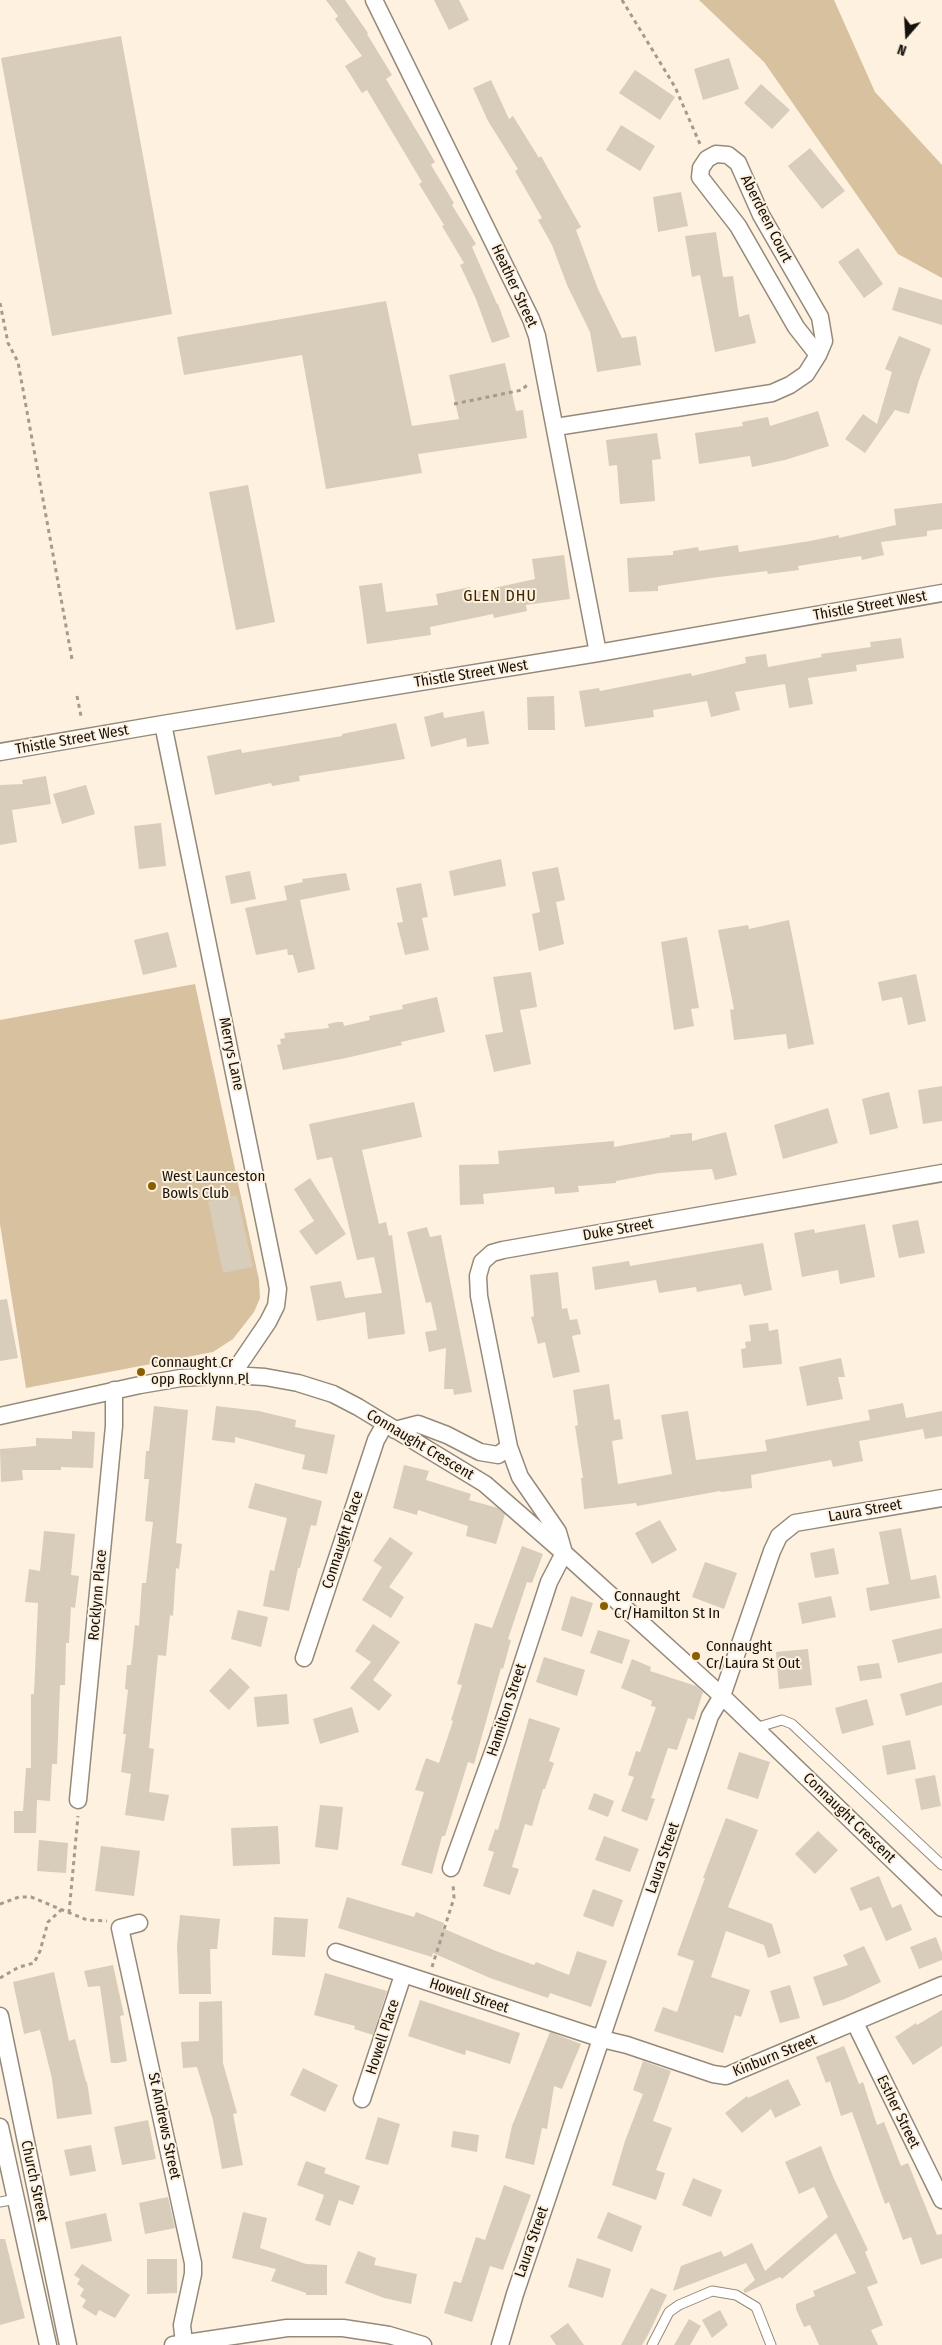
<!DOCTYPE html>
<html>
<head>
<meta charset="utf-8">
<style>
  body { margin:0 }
  #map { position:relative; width:942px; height:2345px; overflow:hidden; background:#fef1df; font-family:"Fira Sans Condensed",sans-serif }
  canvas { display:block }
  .north { position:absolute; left:882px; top:10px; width:50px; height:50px; -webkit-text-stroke:4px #fef1df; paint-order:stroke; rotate:199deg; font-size:14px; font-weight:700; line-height:20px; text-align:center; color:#15110b }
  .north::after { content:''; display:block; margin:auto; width:18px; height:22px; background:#15110b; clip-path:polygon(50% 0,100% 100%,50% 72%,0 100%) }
</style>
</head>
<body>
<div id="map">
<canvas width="942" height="2345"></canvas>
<div class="north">N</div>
</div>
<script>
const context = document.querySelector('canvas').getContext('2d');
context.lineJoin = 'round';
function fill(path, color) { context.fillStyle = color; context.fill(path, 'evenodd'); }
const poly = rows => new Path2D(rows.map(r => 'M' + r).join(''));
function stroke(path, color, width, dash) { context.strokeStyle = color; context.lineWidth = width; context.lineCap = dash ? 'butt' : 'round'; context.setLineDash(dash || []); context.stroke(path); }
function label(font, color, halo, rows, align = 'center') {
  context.font = font + ' "Fira Sans Condensed",sans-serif'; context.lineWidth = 4; context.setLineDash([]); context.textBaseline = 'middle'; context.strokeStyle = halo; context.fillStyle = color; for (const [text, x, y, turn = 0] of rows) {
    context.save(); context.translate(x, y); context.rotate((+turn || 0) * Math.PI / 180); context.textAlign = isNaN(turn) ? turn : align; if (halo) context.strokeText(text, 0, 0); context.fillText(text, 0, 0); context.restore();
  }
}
const green = poly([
  [699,0,834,0,875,92,942,165,942,278,898,254,764,62],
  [195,984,259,1280,260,1298,254,1312,233,1339,213,1352,26,1388,0,1224,0,1020]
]);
const building = poly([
  [326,0,345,0,368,33,367,34,392,75,386,79,435,162,431,165,454,203,452,205,476,244,472,247,497,304,498,304,510,337,492,343,476,299,460,265,464,263,442,226,444,225,419,184,422,182,367,90,362,93,345,66,362,56,335,19,338,16],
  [434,0,459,0,469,20,449,30],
  [121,36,172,314,52,336,1,58],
  [729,58,739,89,703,100,694,69],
  [635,70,675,97,660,120,619,93],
  [491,80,509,119,513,116,539,158,541,156,581,227,576,230,598,289,622,338,636,336,641,365,597,372,590,332,567,285,552,245,538,220,542,218,515,171,518,169,488,121,473,88],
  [761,84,790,110,772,129,744,103],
  [621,125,655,146,640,171,606,150],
  [810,148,845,191,822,209,788,166],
  [681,192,688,226,658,232,653,197],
  [716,232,723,277,733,276,739,317,749,314,756,343,715,352,700,275,692,277,685,236],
  [858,248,883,284,864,298,838,262],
  [899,287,942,300,942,325,892,310],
  [386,301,412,426,459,419,449,375,505,363,516,411,523,410,527,438,418,454,422,473,326,489,302,355,184,375,177,337],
  [899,336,931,349,919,380,909,414,895,410,865,453,845,439,863,414,877,424,892,372,885,369],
  [818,411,829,446,785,460,752,467,750,456,699,464,695,433,743,426,742,422,768,417,770,426],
  [657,433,661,459,652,460,655,501,620,504,617,465,609,466,606,440],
  [248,485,275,622,236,630,209,492],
  [942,503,942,529,927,531,927,536,881,542,884,555,862,560,861,556,798,566,799,570,768,574,767,571,711,578,658,586,658,591,629,592,627,558,673,555,673,551,698,547,699,551,738,545,739,552,810,541,839,535,839,538,896,525,894,509],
  [564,555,570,599,526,605,527,611,494,618,493,614,430,627,431,635,367,644,359,586,382,583,386,612,438,605,436,594,470,587,471,593,535,579,532,559],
  [901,638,904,658,856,665,857,671,808,678,813,704,789,708,785,684,735,692,740,710,711,717,707,701,653,710,654,717,585,727,579,691,599,688,600,691,691,673,692,676,746,663,745,657,766,654,768,667,822,657,821,654,871,647,870,642],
  [554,696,555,730,528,730,527,697],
  [484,711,489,744,467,747,466,738,431,747,424,717,443,712,444,718],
  [396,723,405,759,299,776,300,781,272,786,271,783,215,795,207,756,241,749,242,753,342,736,342,734],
  [46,776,51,804,12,810,17,842,0,845,0,785,23,784,22,780],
  [86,785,95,814,62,824,53,794],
  [161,823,166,866,139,869,134,826],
  [501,859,506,886,454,896,449,871],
  [558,867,565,900,556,902,564,944,539,951,532,914,540,912,532,872],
  [250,871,256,899,231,904,225,876],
  [346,873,350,890,300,900,315,969,298,973,293,955,288,955,287,949,256,955,245,908,287,900,284,886,303,882,302,879],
  [421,883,428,917,422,918,429,950,405,955,397,923,403,922,396,888],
  [789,920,814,1044,788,1049,786,1034,734,1040,730,1010,734,1009,718,930,748,925,749,929],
  [168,932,177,967,143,975,134,940],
  [687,937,699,1008,691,1009,694,1026,674,1030,661,942],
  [531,972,537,1007,520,1010,531,1064,494,1072,485,1035,503,1032,493,977],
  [916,974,926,1021,908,1025,902,997,882,1001,878,982],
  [437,997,445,1032,401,1042,402,1045,346,1058,283,1070,277,1045,281,1044,280,1039,285,1038,284,1033,329,1028,328,1024,337,1022,343,1022,344,1026,370,1020,369,1016,403,1009,402,1005],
  [942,1086,942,1121,923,1124,918,1090],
  [889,1092,898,1128,870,1135,862,1099],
  [414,1102,422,1137,362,1150,379,1224,386,1222,389,1236,392,1235,405,1334,368,1339,365,1312,317,1321,310,1286,341,1281,345,1298,382,1293,374,1257,357,1260,332,1157,317,1160,309,1124],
  [828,1108,838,1143,783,1159,774,1125],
  [726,1132,737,1175,715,1180,712,1169,659,1173,616,1181,616,1183,578,1186,579,1192,555,1194,554,1187,483,1194,484,1204,460,1205,459,1165,499,1164,498,1151,614,1141,614,1147,670,1137,670,1135,692,1133,692,1141],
  [310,1178,346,1234,316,1255,299,1231,314,1221,294,1189],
  [237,1195,253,1267,223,1273,208,1201],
  [918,1220,925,1253,899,1258,892,1225],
  [865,1224,875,1277,840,1284,838,1270,802,1277,794,1233,814,1229,815,1233],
  [427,1227,430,1237,441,1235,472,1392,454,1395,453,1389,444,1389,446,1348,429,1352,425,1332,437,1330,431,1302,426,1303,407,1232],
  [763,1243,772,1290,744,1296,741,1284,697,1292,696,1287,659,1293,656,1280,595,1290,592,1267,629,1261,630,1266],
  [558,1272,562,1309,567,1308,570,1320,577,1319,581,1334,572,1336,580,1372,553,1378,545,1342,538,1344,531,1317,534,1316,530,1275],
  [7,1299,18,1358,0,1361,0,1300],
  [768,1323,769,1331,778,1329,782,1364,743,1368,741,1349,746,1348,745,1342,751,1341,749,1325],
  [841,1358,845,1377,838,1377,843,1399,807,1406,799,1367],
  [609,1384,614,1420,620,1419,623,1439,612,1441,618,1484,672,1474,661,1415,688,1411,696,1460,767,1451,765,1440,870,1420,868,1410,903,1403,906,1418,942,1411,942,1436,925,1439,923,1429,859,1441,863,1461,833,1467,831,1460,751,1475,752,1488,721,1492,720,1491,637,1506,636,1503,584,1509,581,1478,583,1478,575,1426,578,1425,573,1390],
  [154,1406,188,1410,176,1543,182,1544,179,1569,176,1568,173,1616,170,1615,166,1656,158,1655,149,1748,154,1749,149,1792,169,1795,164,1821,125,1815,131,1774,121,1772,126,1734,123,1734,128,1690,125,1689,127,1665,131,1665,135,1625,139,1626,142,1583,146,1583,153,1522,145,1521,149,1479,144,1479,146,1451,149,1451],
  [216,1406,259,1411,296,1420,295,1427,335,1435,327,1474,302,1469,305,1455,235,1437,235,1443,212,1440],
  [72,1431,95,1432,93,1468,61,1467,61,1470,22,1470,23,1480,1,1482,0,1449,36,1446,36,1438,72,1439],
  [404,1465,429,1471,426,1480,471,1494,469,1500,498,1508,505,1514,496,1544,466,1536,468,1526,418,1510,417,1515,393,1508],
  [255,1483,322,1501,316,1526,311,1525,300,1568,298,1568,289,1611,263,1606,270,1570,274,1571,287,1518,248,1508],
  [660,1520,677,1550,652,1564,635,1533],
  [901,1528,911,1580,936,1575,940,1598,870,1611,866,1588,889,1584,879,1532],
  [44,1531,75,1534,71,1575,79,1576,75,1608,71,1607,69,1643,66,1643,65,1685,60,1685,57,1764,52,1764,50,1801,37,1800,36,1833,14,1833,14,1811,23,1811,26,1768,31,1768,31,1694,34,1694,38,1603,25,1602,29,1569,40,1571],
  [390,1537,413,1553,389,1587,404,1597,391,1618,362,1600,382,1567,373,1561],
  [522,1546,543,1554,532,1583,527,1582,508,1639,511,1640,503,1669,501,1668,474,1764,468,1762,445,1836,442,1836,432,1874,401,1865,424,1792,415,1790,426,1758,439,1763,453,1721,451,1720,462,1685,457,1684,475,1623,492,1628],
  [834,1548,839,1574,815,1578,810,1553],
  [705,1562,737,1573,724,1609,692,1597],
  [571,1596,593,1603,582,1637,561,1630],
  [831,1596,836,1617,802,1624,798,1603],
  [238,1610,268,1617,261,1647,231,1639],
  [373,1624,400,1642,373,1680,392,1695,379,1711,350,1688,371,1662,355,1651],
  [942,1628,942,1653,898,1663,892,1640],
  [598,1630,630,1640,622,1664,590,1653],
  [808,1649,812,1685,779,1689,776,1652],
  [544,1657,585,1670,577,1696,536,1682],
  [632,1659,651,1667,650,1671,696,1686,703,1692,694,1720,688,1718,677,1750,668,1748,651,1798,655,1799,647,1821,621,1811,634,1777,628,1775,636,1751,640,1752,656,1707,651,1706,652,1701,621,1688],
  [879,1663,882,1678,860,1681,857,1666],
  [230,1668,250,1687,229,1710,209,1691],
  [942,1682,942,1705,906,1716,900,1694],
  [287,1694,289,1724,257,1727,254,1697],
  [867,1699,874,1725,842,1734,835,1708],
  [352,1707,359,1732,320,1744,313,1719],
  [529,1718,560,1728,549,1761,554,1763,545,1789,543,1789,532,1826,525,1824,512,1867,519,1869,510,1895,483,1886,494,1852,488,1850,495,1829,498,1830],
  [910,1740,916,1769,887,1775,882,1746],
  [739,1752,770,1762,758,1799,727,1789],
  [935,1775,941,1806,921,1810,915,1779],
  [594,1793,614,1801,608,1817,588,1809],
  [320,1805,343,1807,338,1850,315,1847],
  [726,1818,758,1830,728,1907,772,1924,781,1953,768,1958,764,1945,726,1931,711,1977,750,1990,741,2017,735,2015,723,2053,654,2031,663,2007,677,2012,694,1961,677,1955,705,1878,703,1878],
  [278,1826,280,1864,233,1866,231,1828],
  [818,1831,838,1850,815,1874,795,1854],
  [604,1836,639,1849,630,1872,595,1860],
  [39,1840,68,1843,66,1873,37,1871],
  [101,1846,140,1851,134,1896,95,1891],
  [879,1876,892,1908,901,1904,912,1930,886,1941,871,1907,860,1911,850,1888],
  [593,1889,623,1900,613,1927,583,1916],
  [347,1897,414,1917,416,1912,444,1923,442,1928,496,1951,534,1965,536,1962,569,1975,577,1951,607,1961,591,2007,550,1993,548,1998,490,1978,433,1953,432,1957,338,1928],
  [180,1915,220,1919,217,1949,210,1949,211,1994,179,1994,177,1946],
  [274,1917,308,1919,305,1957,272,1955],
  [936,1937,942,1953,942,1960,919,1969,910,1947],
  [864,1946,881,1982,845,1999,823,2006,813,1977,848,1965,843,1955],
  [113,1965,124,2015,120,2016,127,2061,117,2063,111,2063,100,1986,88,1987,84,1971],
  [54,1972,69,2041,75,2039,86,2082,87,2082,92,2114,57,2119,52,2079,40,2030,24,2034,13,1982],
  [325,1973,387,1991,373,2035,354,2029,355,2026,314,2015],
  [790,1985,800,2018,780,2023,770,1991],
  [420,2000,520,2033,510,2064,466,2050,465,2055,408,2036],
  [222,2001,223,2063,237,2113,233,2114,243,2165,222,2169,213,2120,197,2067,183,2068,181,2042,199,2041,199,2002],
  [942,2010,942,2046,913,2065,895,2037,916,2023,917,2025],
  [550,2032,581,2044,562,2089,554,2086,547,2129,542,2128,534,2165,505,2158,512,2126],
  [844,2046,859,2084,863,2082,877,2125,884,2122,901,2166,908,2163,937,2235,942,2234,942,2258,921,2265,911,2237,903,2240,889,2202,885,2204,852,2112,841,2116,830,2081,826,2083,816,2057],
  [643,2061,671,2071,653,2121,672,2128,656,2170,665,2173,656,2200,612,2185,625,2141,643,2094,633,2090],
  [303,2068,338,2085,325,2112,290,2095],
  [788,2079,801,2105,775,2118,771,2109,742,2133,725,2113,747,2096,748,2098],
  [378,2117,400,2124,388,2165,365,2159],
  [148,2120,156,2159,122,2165,114,2127],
  [453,2131,479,2135,477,2152,451,2147],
  [91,2145,96,2171,70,2176,64,2150],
  [821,2146,834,2179,868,2250,865,2252,878,2283,867,2287,883,2325,871,2330,878,2345,819,2345,810,2325,804,2327,796,2309,796,2304,815,2296,813,2291,856,2273,836,2233,782,2279,780,2277,745,2293,743,2290,755,2280,746,2263,673,2291,681,2266,721,2251,724,2257,752,2243,765,2271,828,2217,814,2187,799,2194,785,2162],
  [306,2161,326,2168,324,2173,360,2186,353,2205,339,2200,330,2226,315,2220,324,2195,297,2185],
  [693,2178,722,2190,711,2217,682,2205],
  [504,2185,531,2195,503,2270,490,2266,472,2322,444,2313,454,2281,461,2283,476,2237,485,2240],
  [168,2197,175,2228,145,2234,139,2203],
  [243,2212,267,2218,260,2248,306,2264,327,2265,327,2295,306,2295,306,2293,271,2281,276,2269,232,2258],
  [608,2212,642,2226,632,2252,597,2238],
  [106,2213,112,2241,71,2249,65,2222],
  [0,2239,5,2239,25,2318,0,2325],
  [358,2251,376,2258,374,2265,417,2274,411,2304,384,2298,345,2283],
  [577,2258,611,2269,603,2298,568,2287],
  [147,2259,177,2259,177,2293,147,2294],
  [82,2264,130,2295,115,2318,99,2310,96,2316,82,2307,86,2300,80,2296,84,2289,77,2284,80,2279,74,2275],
  [651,2288,667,2295,649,2333,642,2345,621,2345],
  [720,2310,728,2325,712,2338,702,2320],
  [689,2319,701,2326,690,2345,674,2345],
  [568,2323,584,2345,556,2345,550,2336]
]);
const path = poly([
  [622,0,675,87,700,144],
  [0,303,8,343,18,362,72,659],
  [454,404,522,390,529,383],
  [77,696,81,716],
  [0,1904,19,1897,31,1897,87,1920,107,1921],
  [69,1913,78,1816],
  [432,1967,454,1898,453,1884],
  [0,1978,19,1967,34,1963,40,1951,48,1922,61,1910]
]);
const service = poly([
  [755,1728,782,1720,792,1724,942,1865],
  [0,2202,16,2199],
  [652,2345,669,2312,679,2305,712,2291,736,2295,756,2307,771,2345]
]);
const minor = poly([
  [374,0,531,319,537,336,598,653],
  [556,427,772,393,790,385,806,374,818,355,824,341,820,317,761,215,738,163,728,155,716,154,707,159,701,168,700,177,738,226,796,327,818,355],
  [163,724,278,1289,276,1306,268,1322,232,1375],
  [0,752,163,724,598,653,942,593],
  [0,1416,140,1385,181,1378,232,1375,265,1377,298,1383,333,1394,358,1407,485,1484,564,1553,722,1696,942,1908],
  [395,1430,418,1424,447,1435,480,1452,498,1455,509,1447],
  [304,1658,376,1440,385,1424],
  [78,1800,114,1426,114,1390],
  [451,1868,497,1741,549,1582,564,1553,558,1532,520,1477,509,1447,479,1296,478,1276,482,1262,492,1253,503,1250,942,1173],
  [139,1923,120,1928,193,2263,193,2274,182,2325,184,2343],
  [336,1952,602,2039,627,2045,713,2074,726,2076,942,1985],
  [0,2016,68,2345],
  [855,2023,942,2200],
  [362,2099,403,1975],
  [0,2127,48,2345],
  [173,2345,287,2328,343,2328,389,2335,423,2345],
  [500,2345,515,2294,710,1716,722,1696,772,1551,779,1536,795,1523,942,1498]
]);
const markers = [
  [152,1186,5,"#895f00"],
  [141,1372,5,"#895f00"],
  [604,1606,5,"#895f00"],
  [696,1656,5,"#895f00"]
];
const streetNames = [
  ["Aberdeen Court",766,219,63],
  ["Heather Street",514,286,65],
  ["Thistle Street West",870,606,-10],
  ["Thistle Street West",471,674,-9],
  ["Thistle Street West",72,740,-10],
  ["Merrys Lane",231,1054,78],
  ["Duke Street",618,1230,-10],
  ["Connaught Crescent",420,1445,31],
  ["Laura Street",865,1511,-10],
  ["Connaught Place",343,1540,-72],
  ["Rocklynn Place",98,1595,-85],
  ["Hamilton Street",507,1710,-72],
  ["Connaught Crescent",849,1818,44],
  ["Laura Street",663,1858,-71],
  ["Howell Street",469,1996,18],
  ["Howell Place",383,2037,-72],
  ["Kinburn Street",775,2056,-22],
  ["Esther Street",898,2112,64],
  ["St Andrews Street",164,2126,78],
  ["Church Street",34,2181,78],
  ["Laura Street",532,2242,-71]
];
const poiNames = [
  ["West Launceston",162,1177],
  ["Bowls Club",162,1194],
  ["Connaught Cr",151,1363],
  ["opp Rocklynn Pl",151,1380],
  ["Connaught",614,1597],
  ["Cr/Hamilton St In",614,1614],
  ["Connaught",706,1647],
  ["Cr/Laura St Out",706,1664]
];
const neighbourhoodNames = [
  ["GLEN DHU",500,597]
];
fill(green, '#d7c19e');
fill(building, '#d8ccba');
stroke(service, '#958a79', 11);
stroke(minor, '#958a79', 19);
stroke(path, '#a49b8e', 3, [4, 4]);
stroke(service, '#fff', 9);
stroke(minor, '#fff', 16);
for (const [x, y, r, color] of markers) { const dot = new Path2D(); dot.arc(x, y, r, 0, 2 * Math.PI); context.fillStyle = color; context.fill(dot); stroke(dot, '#fef1df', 2); }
label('15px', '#15110b', '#fef1df', streetNames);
label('15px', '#15110b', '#fef1df', poiNames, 'left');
context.letterSpacing = '1px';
label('16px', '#3b2700', '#fef1df', neighbourhoodNames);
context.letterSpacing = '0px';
</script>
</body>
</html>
